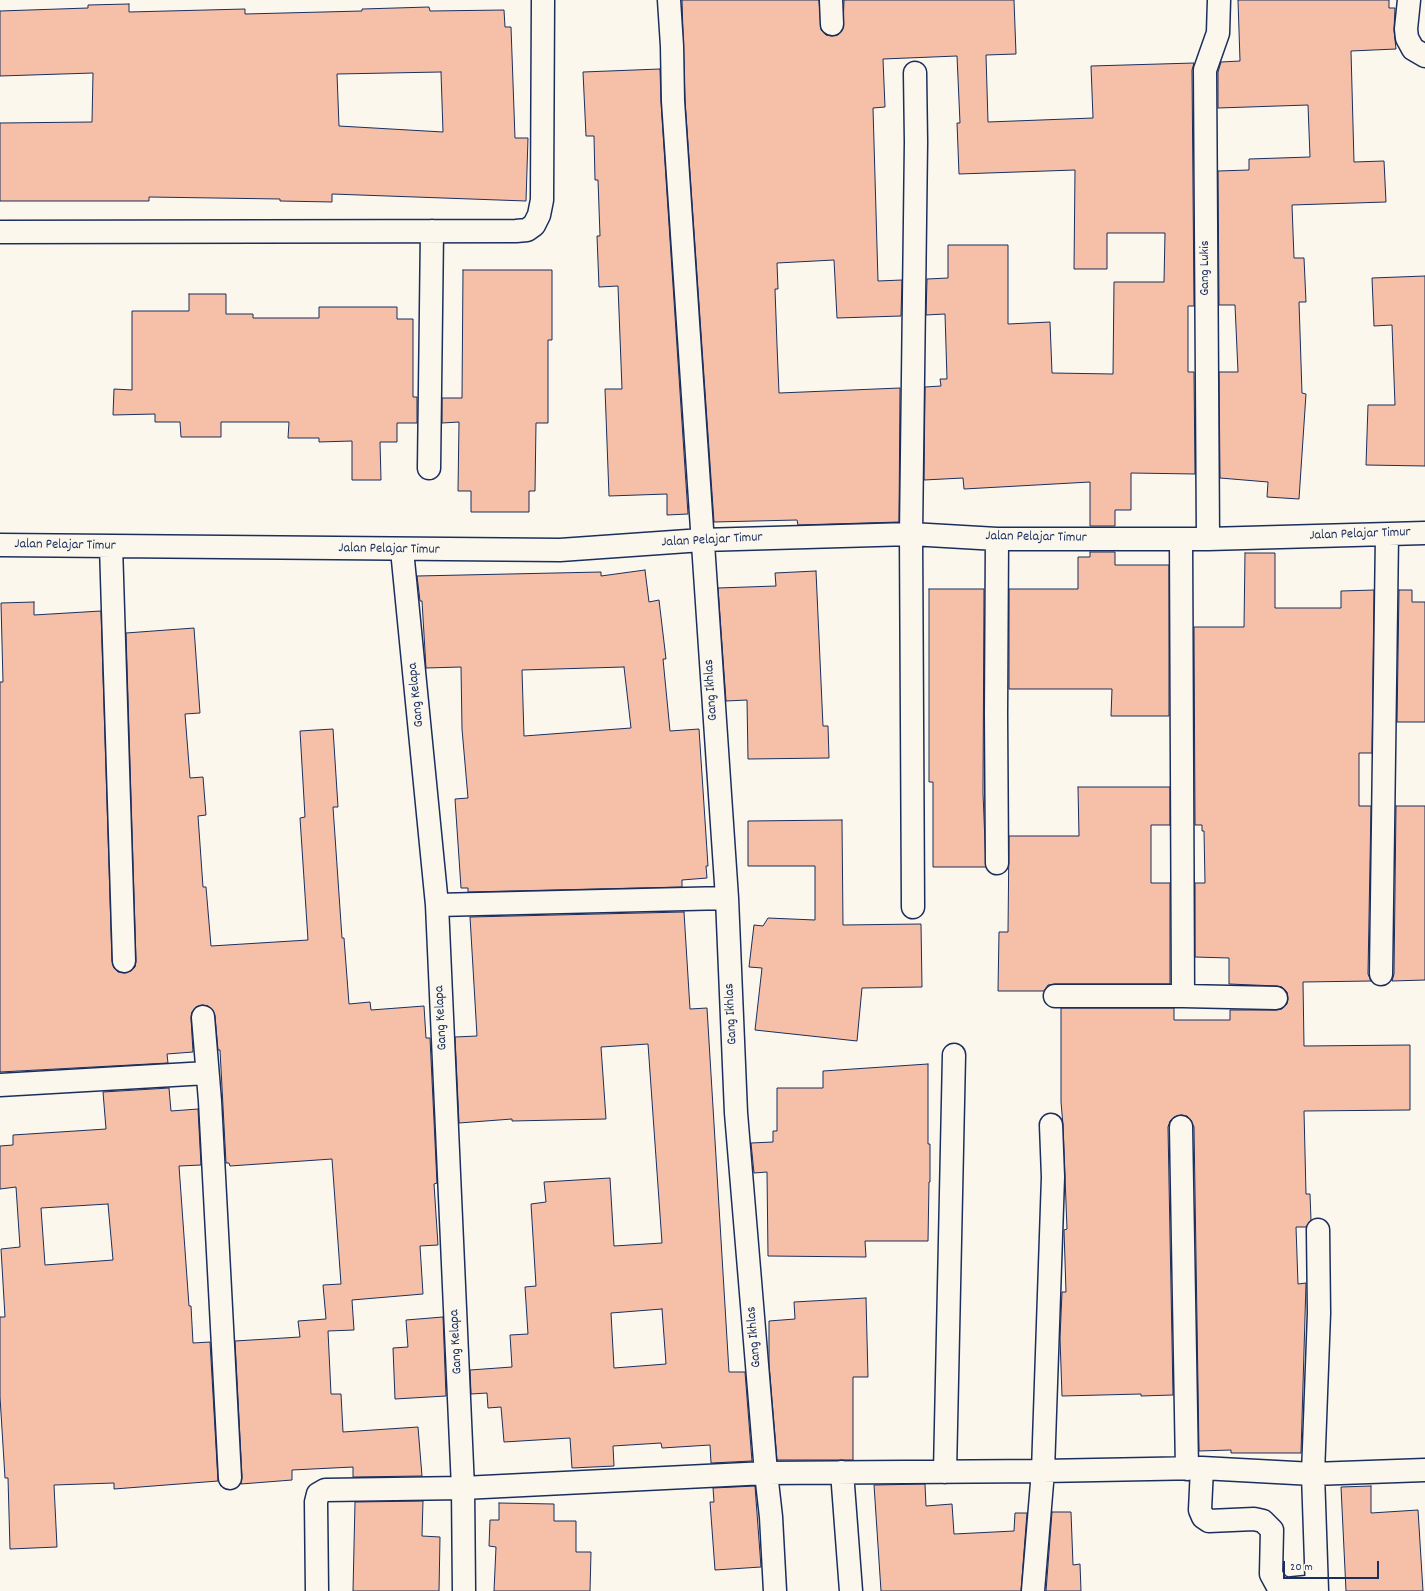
<!DOCTYPE html>
<html>
<head>
<meta charset="utf-8">
<style>
  body { margin:0 }
  #map { position:relative; width:1425px; height:1591px; overflow:hidden; background:#fbf7ec; font-family:Dekko,sans-serif }
  canvas { display:block }
  .scale { position:absolute; left:1283px; top:1561px; width:96px; height:18px; box-sizing:border-box; border:2px solid #1b2f5e; border-top:0; padding-left:5px; font-size:12px; line-height:14px; white-space:nowrap; color:#1b2f5e; -webkit-text-stroke:3px #fbf7ec; paint-order:stroke }
</style>
</head>
<body>
<div id="map">
<canvas width="1425" height="1591"></canvas>
<div class="scale">20 m</div>
</div>
<script>
const context = document.querySelector('canvas').getContext('2d');
context.lineJoin = 'round';
function fill(path, color) { context.fillStyle = color; context.fill(path, 'evenodd'); }
const poly = rows => new Path2D(rows.map(r => 'M' + r).join(''));
function stroke(path, color, width, dash) { context.strokeStyle = color; context.lineWidth = width; context.lineCap = dash ? 'butt' : 'round'; context.setLineDash(dash || []); context.stroke(path); }
function label(font, color, halo, rows, align = 'center') {
  context.font = font + ' Dekko,sans-serif'; context.lineWidth = 3.5; context.setLineDash([]); context.textBaseline = 'middle'; context.strokeStyle = halo; context.fillStyle = color; for (const [text, x, y, turn = 0] of rows) {
    context.save(); context.translate(x, y); context.rotate((+turn || 0) * Math.PI / 180); context.textAlign = isNaN(turn) ? turn : align; if (halo) context.strokeText(text, 0, 0); context.fillText(text, 0, 0); context.restore();
  }
}
const building = poly([
  [682,0,819,0,821,30,826,35,832,36,838,35,843,29,844,0,1014,0,1016,54,986,55,988,122,1093,118,1091,66,1194,63,1192,70,1194,306,1188,306,1188,372,1194,372,1195,474,1131,473,1131,510,1115,510,1115,526,1090,526,1090,482,964,489,963,478,924,480,925,387,941,386,940,379,947,379,945,314,926,315,927,279,948,278,948,245,1008,245,1008,324,1050,322,1052,373,1113,374,1114,282,1164,282,1165,233,1107,233,1107,269,1074,269,1075,170,959,174,957,123,960,123,957,56,883,59,885,107,873,108,878,281,902,280,901,316,837,318,834,260,777,263,778,289,775,289,777,345,779,393,900,388,899,522,798,525,797,520,714,522,685,100,682,0],
  [1238,0,1389,0,1389,8,1395,8,1394,30,1396,49,1351,51,1354,162,1384,161,1386,202,1292,205,1294,258,1304,258,1306,302,1299,302,1302,393,1306,394,1299,499,1267,497,1268,482,1220,478,1219,372,1238,372,1235,305,1219,305,1218,171,1249,170,1249,159,1310,157,1308,105,1218,108,1218,72,1221,62,1240,61,1238,0],
  [129,4,129,12,245,9,245,14,362,11,362,9,429,7,430,11,504,10,505,27,511,27,515,138,528,138,526,201,332,194,332,202,280,201,280,199,149,197,149,201,0,201,0,123,92,122,93,73,0,76,0,11,88,8,88,5,129,4],
  [441,72,443,132,339,126,337,74,441,72],
  [660,69,661,102,688,514,667,515,667,494,609,496,605,389,622,389,618,286,599,287,597,236,600,236,598,180,595,180,594,136,586,136,583,72,660,69],
  [463,270,552,270,552,340,548,340,548,423,536,423,535,491,529,491,529,512,471,512,471,491,458,491,459,422,442,423,442,398,462,398,463,270],
  [1425,276,1425,466,1366,465,1368,405,1395,405,1392,325,1374,326,1372,278,1425,276],
  [189,294,226,294,226,314,253,314,253,318,319,318,319,307,397,307,397,319,413,319,413,397,417,397,417,423,397,423,397,442,380,442,381,480,352,480,352,441,319,442,319,438,288,438,289,422,221,422,221,437,181,437,180,422,155,422,155,414,113,415,114,389,132,390,132,311,189,311,189,294],
  [1090,552,1115,552,1115,565,1169,565,1169,716,1111,716,1112,689,1009,689,1009,589,1078,589,1078,557,1090,557,1090,552],
  [1245,553,1275,553,1275,608,1341,608,1341,591,1374,590,1372,753,1359,753,1359,806,1371,806,1368,974,1371,981,1303,982,1304,1046,1410,1045,1410,1110,1304,1111,1306,1194,1310,1194,1311,1220,1306,1227,1296,1227,1298,1284,1306,1283,1301,1453,1231,1453,1231,1450,1199,1451,1194,1127,1191,1120,1187,1116,1181,1115,1174,1117,1170,1121,1168,1127,1173,1395,1141,1396,1141,1394,1062,1396,1060,1338,1062,1292,1066,1292,1064,1230,1067,1229,1063,1125,1061,1102,1061,1008,1174,1008,1174,1020,1230,1020,1230,1010,1276,1010,1282,1009,1287,1004,1288,999,1287,992,1282,987,1277,986,1229,984,1229,958,1195,957,1195,883,1205,883,1204,831,1202,831,1202,825,1195,825,1194,627,1244,627,1245,553],
  [645,570,649,602,659,600,666,659,663,659,670,731,699,729,708,866,706,866,707,878,682,880,682,887,468,892,468,888,461,888,455,799,468,798,462,729,461,667,426,668,422,601,420,601,417,576,601,572,601,576,645,570],
  [624,667,631,728,524,736,522,670,624,667],
  [816,571,823,726,828,726,829,758,748,759,747,700,726,701,718,588,776,586,775,573,816,571],
  [929,589,984,589,983,793,986,867,933,867,933,782,929,782,929,589],
  [1399,590,1412,590,1412,602,1425,602,1425,722,1397,722,1399,590],
  [34,602,34,615,101,611,112,961,114,968,118,972,125,973,131,971,135,967,136,961,126,633,194,628,200,713,185,714,190,778,203,777,206,815,198,816,203,887,206,887,211,946,308,940,300,818,305,817,300,731,333,729,338,807,333,807,342,938,344,938,349,1004,370,1002,371,1010,424,1006,426,1038,430,1038,437,1183,434,1184,438,1245,420,1246,423,1294,352,1300,354,1330,328,1331,331,1394,341,1394,343,1432,418,1427,422,1476,353,1477,353,1467,292,1470,292,1480,241,1484,242,1477,235,1341,300,1337,298,1321,326,1319,323,1285,341,1284,332,1159,230,1166,229,1163,226,1163,220,1050,218,1050,215,1016,213,1010,208,1006,202,1005,196,1007,192,1012,191,1018,193,1052,167,1054,168,1063,0,1072,0,682,3,682,1,603,34,602],
  [1078,787,1170,787,1170,825,1151,825,1151,883,1170,883,1170,984,1055,984,1048,985,1044,991,998,991,999,932,1008,932,1009,836,1079,836,1078,787],
  [1396,806,1425,806,1425,980,1392,981,1394,974,1396,806],
  [842,820,843,925,921,924,922,987,862,988,857,1041,755,1030,762,968,749,967,754,925,763,926,768,918,815,920,815,866,748,866,748,821,842,820],
  [684,912,690,1009,707,1008,729,1372,745,1372,752,1461,711,1463,710,1445,662,1448,661,1443,613,1446,614,1466,572,1468,570,1438,504,1442,501,1407,488,1408,487,1393,471,1394,470,1370,512,1367,510,1335,528,1334,525,1287,536,1286,531,1204,546,1202,544,1182,610,1178,614,1246,662,1243,648,1044,601,1047,606,1119,512,1121,512,1119,459,1123,455,1037,477,1036,470,917,684,912],
  [662,1309,666,1364,614,1368,611,1313,662,1309],
  [928,1064,928,1144,930,1144,930,1182,929,1182,928,1241,865,1241,866,1257,768,1256,767,1172,754,1173,751,1143,773,1142,773,1131,777,1131,777,1088,823,1088,823,1071,928,1064],
  [169,1088,171,1111,198,1109,201,1165,179,1166,189,1306,191,1306,193,1343,210,1342,218,1481,114,1489,114,1483,54,1485,57,1547,10,1549,8,1478,5,1478,0,1397,0,1317,5,1317,1,1249,20,1247,16,1187,0,1189,0,1146,13,1145,13,1135,106,1129,103,1092,169,1088],
  [108,1204,113,1260,45,1265,41,1208,108,1204],
  [866,1298,868,1377,853,1377,853,1460,777,1460,769,1364,769,1321,795,1319,794,1302,866,1298],
  [443,1317,446,1396,395,1399,393,1348,408,1347,406,1320,443,1317],
  [925,1484,926,1506,952,1504,954,1534,1014,1531,1015,1513,1027,1513,1021,1591,881,1591,874,1485,925,1484],
  [755,1486,761,1567,715,1570,710,1502,714,1502,713,1488,755,1486],
  [1371,1486,1371,1513,1418,1510,1423,1591,1346,1591,1341,1487,1371,1486],
  [423,1501,422,1536,440,1537,439,1591,353,1591,355,1502,423,1501],
  [499,1503,554,1504,554,1521,576,1521,576,1552,591,1552,590,1591,494,1591,496,1547,489,1546,490,1520,499,1520,499,1503],
  [1052,1512,1071,1512,1073,1565,1080,1564,1081,1591,1046,1591,1052,1512]
]);
const minor = poly([
  [669,0,672,46,673,101,727,898,736,1113,766,1473,771,1517,775,1591],
  [831,0,832,24],
  [1409,0,1406,29,1407,38,1413,49,1425,56],
  [0,232,516,231,527,230,534,225,539,215,542,200,543,0],
  [429,468,432,231],
  [1208,539,1205,70,1218,33,1219,0],
  [0,545,560,550,702,540,911,534,997,539,1208,539,1425,533],
  [111,546,124,961],
  [402,550,437,905,463,1488,464,1591],
  [997,863,996,714,997,539],
  [437,905,727,898],
  [913,907,911,534,916,142,915,73],
  [1381,974,1387,535],
  [1055,996,1183,996,1181,539],
  [1183,996,1276,998],
  [203,1017,210,1101,230,1478],
  [0,1085,207,1073],
  [1181,1127,1187,1469],
  [1202,1468,1200,1510,1203,1517,1209,1521,1254,1519,1263,1521,1272,1530,1271,1574,1277,1585,1287,1589,1316,1586],
  [842,1472,851,1591],
  [945,1472,954,1055],
  [317,1591,316,1502,318,1494,325,1490,463,1488,766,1473,1043,1471,1202,1468,1313,1474,1425,1470],
  [1033,1591,1043,1471,1053,1177,1051,1125],
  [1317,1591,1313,1474,1319,1313,1318,1230]
]);
const streetNames = [
  ["Gang Lukis",1206,268,-90],
  ["Jalan Pelajar Timur",1360,535,-2],
  ["Jalan Pelajar Timur",1036,538,1],
  ["Jalan Pelajar Timur",712,541,-3],
  ["Jalan Pelajar Timur",65,546,1],
  ["Jalan Pelajar Timur",389,550,1],
  ["Gang Ikhlas",712,690,-94],
  ["Gang Kelapa",417,695,-96],
  ["Gang Ikhlas",732,1014,-93],
  ["Gang Kelapa",442,1018,-93],
  ["Gang Ikhlas",755,1337,-95],
  ["Gang Kelapa",457,1342,-93]
];
fill(building, '#f5bfa8');
stroke(building, '#1b2f5e', 1);
stroke(minor, '#1b2f5e', 25);
stroke(minor, '#fbf7ec', 22);
label('14px', '#1b2f5e', '#fbf7ec', streetNames);
</script>
</body>
</html>
